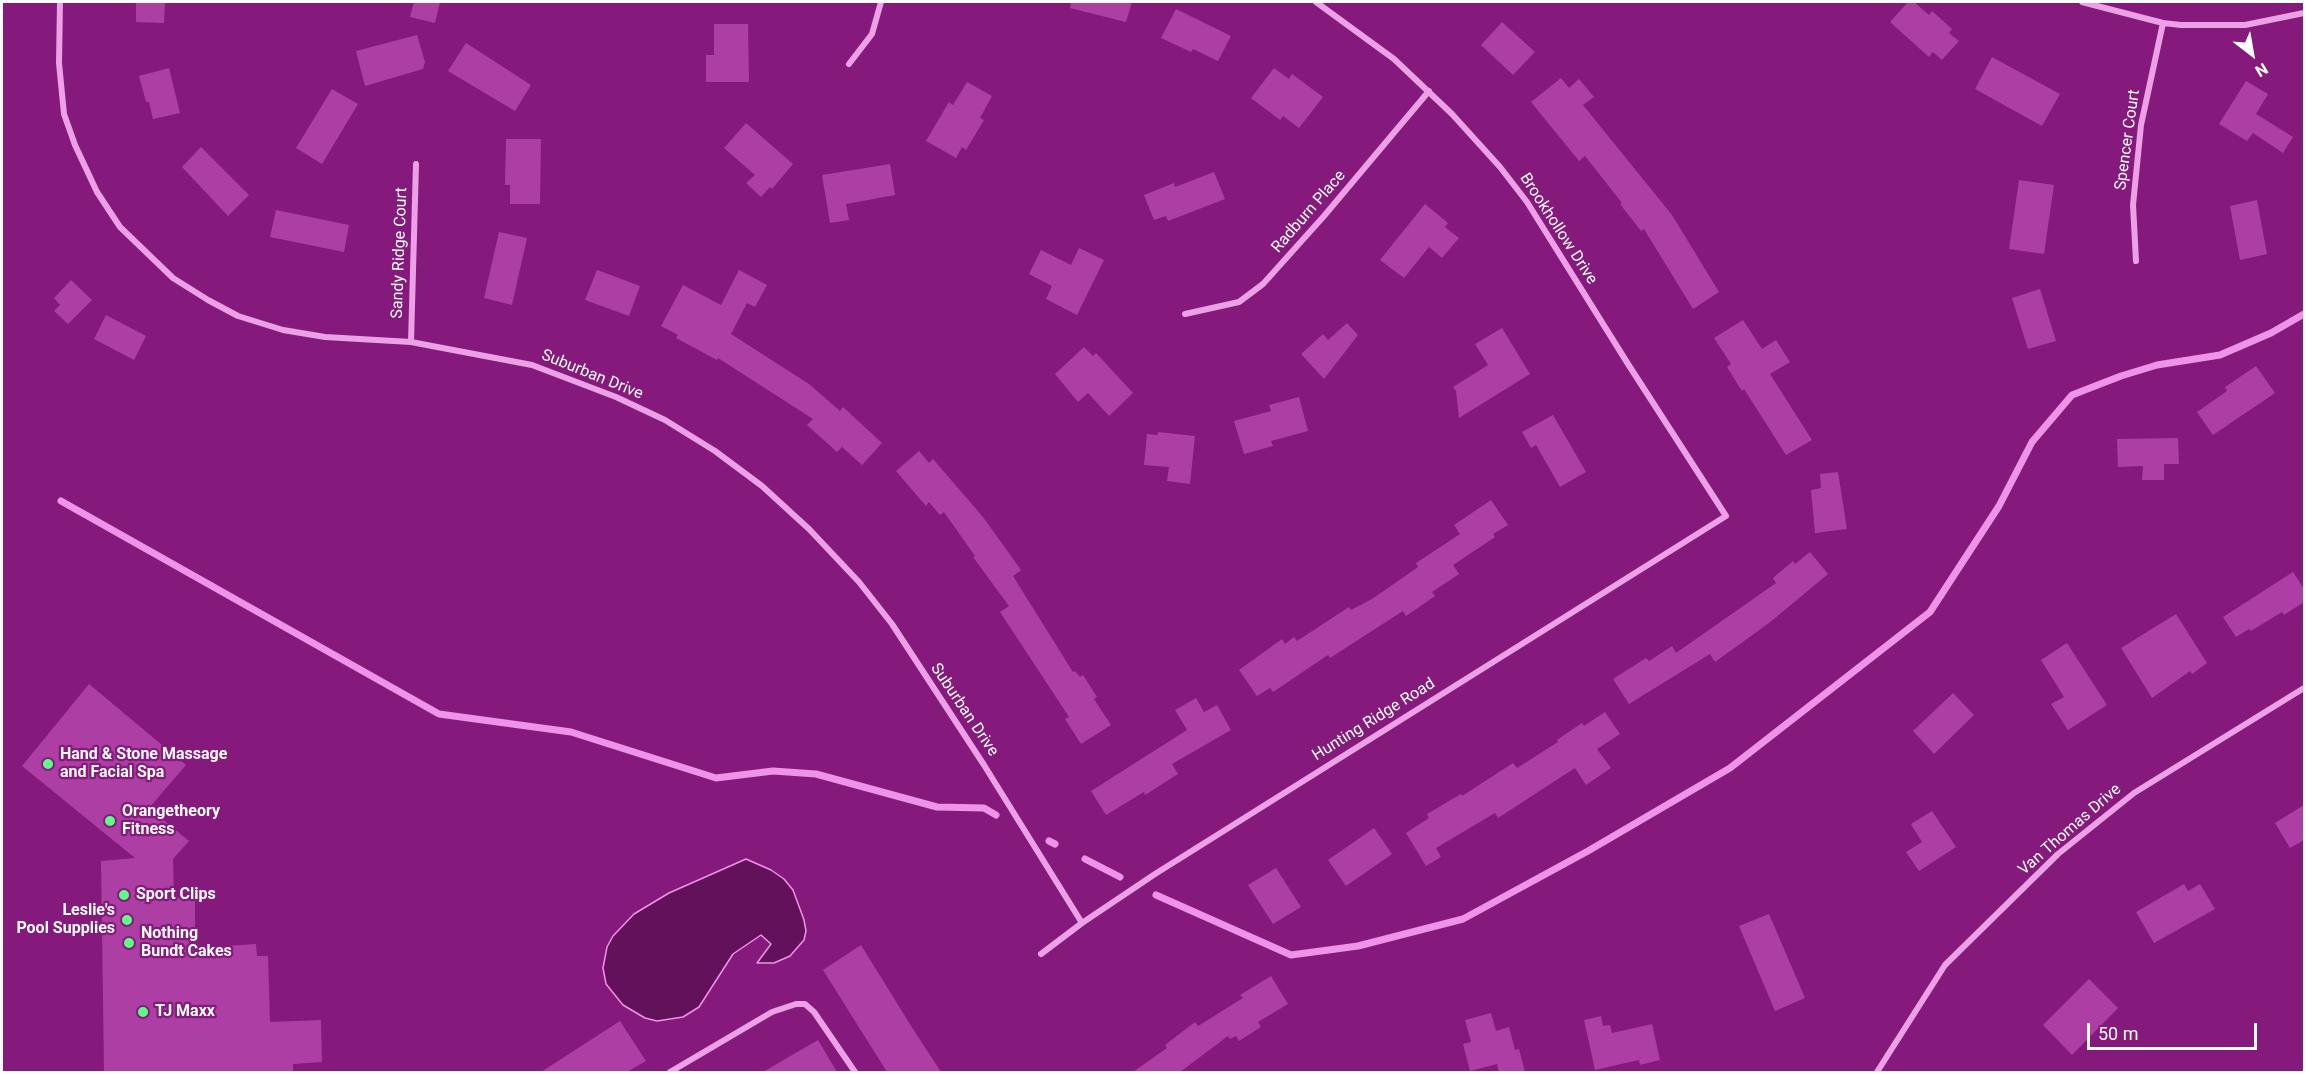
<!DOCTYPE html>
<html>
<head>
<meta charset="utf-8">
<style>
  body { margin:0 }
  #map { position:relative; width:2306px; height:1074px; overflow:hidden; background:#861a7c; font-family:Roboto,sans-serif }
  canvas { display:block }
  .frame { position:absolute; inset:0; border:3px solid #fff; pointer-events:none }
  .north { position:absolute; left:2222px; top:24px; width:60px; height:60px; -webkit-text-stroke:4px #861a7c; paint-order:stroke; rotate:149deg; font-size:16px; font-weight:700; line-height:24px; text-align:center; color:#fff }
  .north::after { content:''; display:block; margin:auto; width:21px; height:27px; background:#fff; clip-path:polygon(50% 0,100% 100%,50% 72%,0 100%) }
  .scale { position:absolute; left:2087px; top:1023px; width:170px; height:27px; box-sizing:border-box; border:3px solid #fff; border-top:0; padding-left:8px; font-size:18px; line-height:21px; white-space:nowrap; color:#fff; -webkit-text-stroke:4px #861a7c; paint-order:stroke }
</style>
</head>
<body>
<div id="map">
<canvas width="2306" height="1074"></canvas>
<div class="frame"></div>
<div class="north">N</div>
<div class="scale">50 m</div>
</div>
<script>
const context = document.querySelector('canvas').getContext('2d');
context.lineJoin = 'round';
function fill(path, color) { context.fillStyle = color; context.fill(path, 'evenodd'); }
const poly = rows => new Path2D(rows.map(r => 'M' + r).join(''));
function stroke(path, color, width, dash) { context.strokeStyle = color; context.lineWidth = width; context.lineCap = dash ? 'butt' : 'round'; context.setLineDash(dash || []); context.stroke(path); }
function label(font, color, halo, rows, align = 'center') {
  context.font = font + ' Roboto,sans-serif'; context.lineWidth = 4.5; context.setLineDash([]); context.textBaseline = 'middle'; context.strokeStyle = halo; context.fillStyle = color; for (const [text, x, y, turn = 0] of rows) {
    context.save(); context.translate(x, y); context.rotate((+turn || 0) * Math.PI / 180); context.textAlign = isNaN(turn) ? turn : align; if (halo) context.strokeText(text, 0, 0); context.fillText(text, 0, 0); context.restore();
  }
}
const water = poly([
  [746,859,771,870,784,879,793,890,804,920,806,931,804,940,790,956,774,963,757,963,771,944,761,935,733,954,699,1007,683,1017,657,1021,645,1018,623,1005,606,984,603,968,607,947,613,936,634,914,669,893,746,859]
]);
const stream = poly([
  [61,501,439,714,571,732,716,778,773,771,816,774,937,807,984,808,996,815],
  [1049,841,1055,844],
  [1085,859,1120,877],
  [1156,895,1291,955,1358,946,1463,919,1588,851,1730,768,1930,612,1999,506,2032,442,2072,395,2121,376,2157,365,2220,355,2271,333,2304,314]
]);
const building = poly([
  [136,2,165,2,164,23,136,22],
  [414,2,440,2,435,23,410,17],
  [1071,2,1132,2,1126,22,1070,8],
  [1908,2,1914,2,1929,15,1932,11,1952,29,1949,33,1959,41,1942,60,1933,52,1929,57,1890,22],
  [1176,9,1231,36,1218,61,1193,49,1191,52,1161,38],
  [1502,22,1535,52,1513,75,1481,45],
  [714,24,748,24,749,82,706,82,706,55,714,55],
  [417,35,425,62,423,69,365,86,356,51],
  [466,43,531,85,515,111,448,71],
  [1992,57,2060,94,2042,126,1975,89],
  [169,68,180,113,153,119,149,102,146,102,139,76],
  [1274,68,1289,79,1292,74,1323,97,1299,128,1283,116,1280,120,1251,98],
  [1561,78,1569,88,1579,79,1594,97,1583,105,1672,215,1719,292,1693,309,1644,229,1641,231,1620,204,1622,203,1585,156,1579,161,1531,102],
  [2246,81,2268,94,2256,114,2293,137,2283,153,2253,133,2247,141,2219,124],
  [967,82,992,96,980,118,984,120,966,150,962,147,956,158,926,141,949,102,953,105],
  [332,89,358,104,322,164,296,148],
  [746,123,793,164,772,189,770,187,761,197,746,183,755,175,724,148],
  [506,139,541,139,540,204,510,204,510,185,505,185],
  [201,147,249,195,228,216,182,167],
  [890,164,895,195,846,204,849,220,830,223,822,175],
  [1214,172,1225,199,1168,221,1166,216,1154,220,1144,195,1174,183,1175,187],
  [2019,180,2054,185,2044,254,2009,249],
  [2257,200,2267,254,2240,260,2230,206],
  [1425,204,1448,223,1445,227,1459,238,1442,258,1429,247,1404,278,1380,260],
  [276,210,349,225,344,252,270,237],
  [499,232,527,238,512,305,484,298],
  [1079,248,1104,260,1077,315,1046,299,1052,286,1029,274,1041,250,1071,265],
  [597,270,640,286,629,316,585,300],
  [739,270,767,285,755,307,747,303,731,334,809,384,840,411,843,407,882,443,862,465,842,447,837,452,807,425,813,419,718,358,717,360,676,338,678,335,661,326,683,285,721,305],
  [71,280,92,300,68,324,54,311,60,305,54,298],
  [2040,289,2056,341,2028,349,2012,298],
  [106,315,146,336,134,360,94,339],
  [1743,320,1762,349,1776,340,1790,362,1770,374,1812,440,1786,455,1744,389,1742,391,1727,367,1731,364,1714,338],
  [1347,323,1358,335,1324,379,1301,354,1323,334,1328,340],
  [1502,328,1530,374,1459,418,1456,391,1453,387,1488,365,1475,344],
  [1084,347,1093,356,1096,353,1133,393,1109,416,1088,393,1078,402,1055,374],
  [2256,366,2275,393,2213,435,2197,412,2227,391,2225,387],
  [1299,397,1308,431,1271,441,1273,446,1244,454,1234,421,1271,411,1269,405],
  [1553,415,1586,472,1560,487,1536,445,1531,448,1522,432],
  [1158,432,1195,436,1190,484,1167,481,1169,467,1144,465,1147,434,1158,435],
  [2178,438,2179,464,2164,464,2164,480,2142,480,2143,466,2118,467,2117,439],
  [919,451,929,463,933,459,983,517,1021,570,1013,576,1073,672,1075,671,1080,677,1083,675,1097,697,1094,699,1111,725,1081,744,1065,719,1069,717,1000,612,1009,606,973,557,975,556,944,512,940,515,929,502,926,506,896,471],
  [1838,472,1847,529,1815,533,1811,490,1821,488,1820,474],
  [1491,500,1508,525,1493,534,1495,537,1453,565,1459,574,1432,592,1435,596,1406,616,1403,611,1330,658,1328,655,1273,692,1270,688,1257,696,1239,670,1282,639,1285,644,1294,637,1297,641,1349,607,1351,610,1372,599,1418,567,1416,563,1460,534,1454,525],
  [1810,552,1828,574,1769,623,1715,662,1710,654,1629,704,1613,679,1646,658,1649,661,1672,646,1676,653,1776,583,1773,578,1793,561,1795,564],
  [2293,572,2304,589,2304,602,2284,615,2282,612,2251,631,2249,629,2236,637,2223,617],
  [2176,614,2207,663,2192,674,2190,671,2152,698,2121,648],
  [2067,643,2107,705,2068,730,2051,704,2064,697,2041,660],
  [89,684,186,765,149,808,189,841,173,859,174,898,195,897,195,948,256,944,257,956,268,956,270,1022,321,1020,322,1062,293,1064,293,1072,104,1072,101,861,135,858,22,766],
  [1953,693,1974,715,1934,754,1913,731],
  [1196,698,1204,712,1217,705,1231,730,1172,764,1178,774,1145,795,1144,792,1106,815,1091,791,1187,730,1175,710],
  [1605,712,1620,734,1597,749,1611,768,1586,785,1575,768,1498,818,1495,813,1436,848,1441,857,1426,866,1406,833,1429,818,1427,814,1461,794,1462,796,1513,763,1517,768,1558,742,1557,740,1582,723,1584,726],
  [2304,805,2304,840,2290,848,2275,823],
  [1932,811,1956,847,1919,871,1906,852,1922,842,1911,824],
  [1374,828,1392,854,1346,886,1328,860],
  [1276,868,1301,907,1273,924,1248,885],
  [2184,884,2188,891,2200,884,2215,909,2154,943,2136,912],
  [1769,914,1805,998,1775,1011,1739,926],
  [861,945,913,1029,941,1072,887,1072,823,970],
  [1271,976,1288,1004,1258,1022,1261,1027,1239,1041,1236,1036,1230,1039,1228,1036,1180,1072,1133,1072,1167,1048,1165,1045,1195,1022,1198,1026,1243,998,1240,995],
  [2089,979,2118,1008,2072,1055,2043,1025],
  [1491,1013,1496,1031,1509,1027,1515,1050,1519,1049,1525,1072,1499,1072,1497,1064,1470,1071,1463,1044,1471,1042,1465,1020],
  [1601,1016,1603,1026,1610,1025,1612,1033,1652,1024,1660,1060,1640,1065,1639,1060,1595,1070,1584,1020],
  [620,1021,646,1061,627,1072,541,1072],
  [818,1040,837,1072,763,1072]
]);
const minor = poly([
  [60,2,59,63,64,114,75,145,97,192,120,227,173,278,208,300,238,316,283,330,325,337,411,342,532,365,616,397,665,420,715,451,762,486,809,529,859,582,892,624,984,765,1082,923],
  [2082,2,2163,23,2181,25,2245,25,2304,13],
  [849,64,872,34,881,2],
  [2136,261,2133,205,2141,125,2163,23],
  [1185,314,1239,302,1263,284,1324,216,1429,91],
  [411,342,416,164],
  [1041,954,1082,923,1155,874,1726,516,1628,364,1527,202,1500,167,1452,114,1394,59,1316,2],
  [670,1072,772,1012,796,1004,805,1004,814,1012,855,1072],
  [1877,1072,1945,965,2058,854,2134,793,2304,688]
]);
const markers = [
  [48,764,6,"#5dfe83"],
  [110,821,6,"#5dfe83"],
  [124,895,6,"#5dfe83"],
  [127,920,6,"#5dfe83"],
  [129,943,6,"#5dfe83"],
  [143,1012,6,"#5dfe83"]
];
const streetNames = [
  ["Spencer Court",2128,140,-82],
  ["Radburn Place",1309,212,-49],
  ["Brookhollow Drive",1558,229,57],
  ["Sandy Ridge Court",400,253,-88],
  ["Suburban Drive",592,375,22],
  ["Suburban Drive",964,710,56],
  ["Hunting Ridge Road",1374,720,-32],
  ["Van Thomas Drive",2070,830,-41]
];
const poiNames = [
  ["Hand & Stone Massage",60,755],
  ["and Facial Spa",60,773],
  ["Orangetheory",122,812],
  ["Fitness",122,830],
  ["Sport Clips",136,895],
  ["Leslie's",115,911,"right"],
  ["Pool Supplies",115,929,"right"],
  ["Nothing",141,934],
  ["Bundt Cakes",141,952],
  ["TJ Maxx",155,1012]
];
fill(water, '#64115b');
stroke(water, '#ee94e8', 1.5);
stroke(stream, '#ee94e8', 7);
fill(building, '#ad3ea4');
stroke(minor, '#eca1e6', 6);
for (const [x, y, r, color] of markers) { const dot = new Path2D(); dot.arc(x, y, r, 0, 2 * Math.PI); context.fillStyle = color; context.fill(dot); stroke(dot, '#861a7c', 2); }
label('16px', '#fff', '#861a7c', streetNames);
label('bold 16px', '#fff', '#861a7c', poiNames, 'left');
</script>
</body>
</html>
